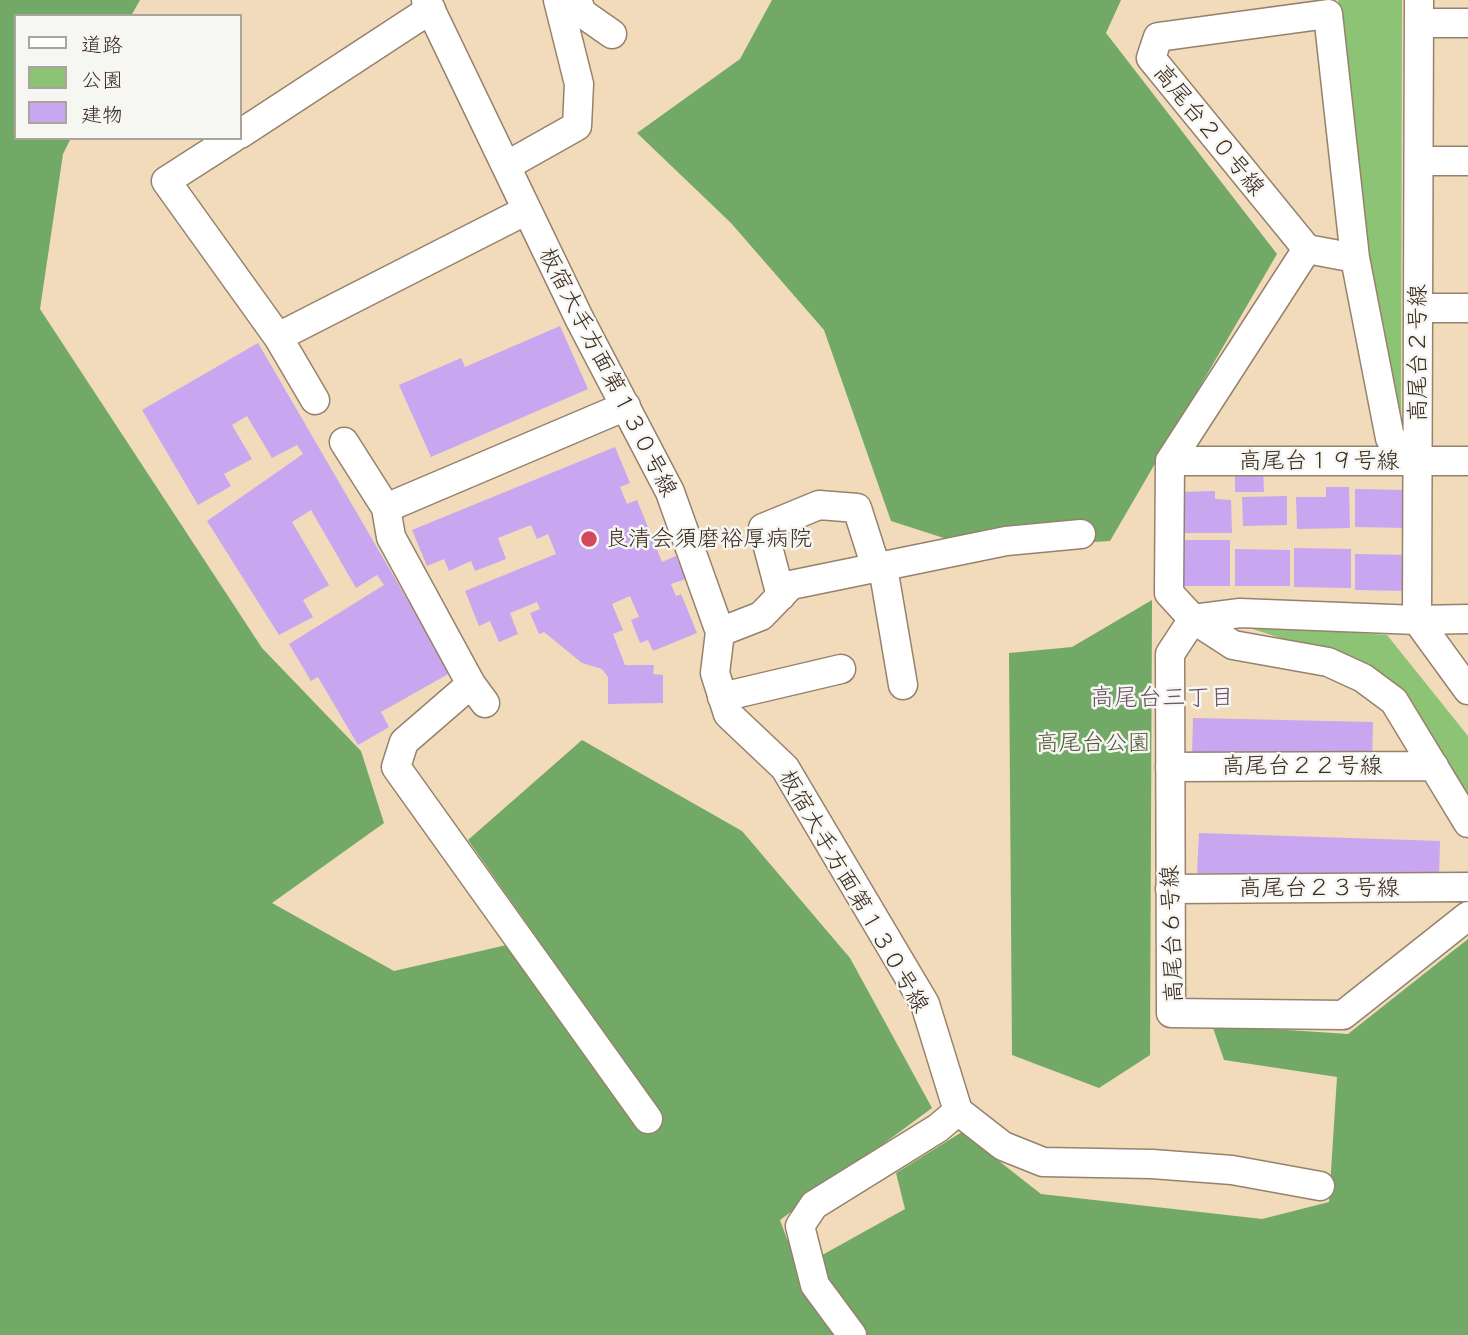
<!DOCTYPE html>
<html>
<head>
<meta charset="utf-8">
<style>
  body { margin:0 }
  #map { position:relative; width:1468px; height:1335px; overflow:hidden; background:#f1dbba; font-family:Mali,"Klee One",sans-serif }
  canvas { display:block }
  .legend { position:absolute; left:14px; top:14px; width:228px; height:126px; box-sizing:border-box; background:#f6f6f2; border:2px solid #aba49d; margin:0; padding:9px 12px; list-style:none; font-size:21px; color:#3b2a1e }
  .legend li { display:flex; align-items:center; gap:14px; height:35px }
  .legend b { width:35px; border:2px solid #aba49d }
</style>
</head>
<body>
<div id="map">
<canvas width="1468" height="1335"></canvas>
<ul class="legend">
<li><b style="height:9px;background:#fff"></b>道路</li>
<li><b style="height:19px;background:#8dc375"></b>公園</li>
<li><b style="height:19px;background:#c8a6f0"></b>建物</li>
</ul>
</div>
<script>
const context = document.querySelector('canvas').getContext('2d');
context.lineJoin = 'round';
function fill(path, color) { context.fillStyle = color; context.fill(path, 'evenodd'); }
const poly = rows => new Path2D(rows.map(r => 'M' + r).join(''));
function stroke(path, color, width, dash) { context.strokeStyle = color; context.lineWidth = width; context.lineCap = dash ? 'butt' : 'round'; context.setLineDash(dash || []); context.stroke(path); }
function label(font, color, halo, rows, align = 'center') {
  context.font = font + ' Mali,"Klee One",sans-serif'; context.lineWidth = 5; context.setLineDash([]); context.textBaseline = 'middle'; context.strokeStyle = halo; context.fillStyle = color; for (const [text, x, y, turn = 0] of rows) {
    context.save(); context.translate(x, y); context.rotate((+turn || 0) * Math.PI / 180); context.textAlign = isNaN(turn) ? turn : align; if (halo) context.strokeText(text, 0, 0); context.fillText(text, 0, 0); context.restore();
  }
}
const green = poly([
  [1338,0,1402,0,1401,433,1352,181],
  [1237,624,1387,635,1468,736,1468,804,1371,667]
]);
const forest = poly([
  [0,0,140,0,131,16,16,16,16,138,71,138,63,154,40,309,262,648,361,751,384,823,272,903,394,971,537,938,468,840,582,740,742,831,850,958,932,1108,780,1220,787,1239,806,1264,905,1209,896,1173,962,1132,1041,1194,1262,1219,1329,1202,1337,1077,1224,1060,1212,1025,1348,1034,1468,939,1468,1335,0,1335],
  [772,0,1121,0,1106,33,1277,254,1110,541,978,549,891,521,824,330,731,223,637,133,740,59],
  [1152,600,1150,1055,1099,1088,1012,1055,1009,653,1072,647]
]);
const building = poly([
  [560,326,588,389,431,457,399,385,461,358,465,367],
  [258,343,450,673,381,712,389,727,358,745,318,677,311,681,289,644,384,585,377,575,356,588,311,510,292,522,329,585,303,600,313,617,279,635,207,521,303,454,297,445,272,458,247,416,232,425,252,459,224,474,231,486,198,505,142,410],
  [615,447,630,483,620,487,627,504,637,500,662,562,676,556,686,579,671,584,676,596,681,594,697,633,653,651,648,640,640,643,631,620,639,617,630,596,612,604,623,630,613,634,625,665,654,665,653,674,663,675,663,703,608,704,608,677,602,669,582,663,544,632,539,634,530,613,540,609,537,602,510,613,518,634,499,642,490,621,479,626,465,591,556,554,548,534,537,539,531,525,498,538,506,559,475,571,471,561,449,571,444,559,427,566,412,530],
  [1263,466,1264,492,1235,492,1235,467],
  [1326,487,1349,487,1350,528,1297,529,1296,497,1326,497],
  [1355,489,1407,490,1407,528,1355,527],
  [1215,491,1215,499,1231,500,1232,533,1181,533,1181,492],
  [1287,496,1287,525,1243,526,1242,497],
  [1183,540,1230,540,1230,586,1183,586],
  [1294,548,1351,549,1351,588,1294,587],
  [1235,549,1290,550,1290,586,1235,586],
  [1355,554,1411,555,1410,591,1355,590],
  [1193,718,1373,722,1372,761,1192,757],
  [1199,833,1440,841,1439,881,1197,873]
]);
const minor = poly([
  [426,0,579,318,670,492,720,632,715,673,728,714,785,768,925,1004,958,1111],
  [577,0,582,13,612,34],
  [1419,0,1417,620,1468,690],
  [1420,23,1468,23],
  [240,134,431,9],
  [233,138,166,181,278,337,315,400],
  [1419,161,1468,161],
  [506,166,577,126,579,84,558,0],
  [1307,249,1170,461,1169,593,1193,619,1240,613,1417,620,1468,619],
  [1355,258,1307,249,1151,58,1158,37,1328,14,1355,258,1390,438,1418,461],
  [1419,308,1468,308],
  [278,337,527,210],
  [344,442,386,508,391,537,471,684,485,703],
  [1170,461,1468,461],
  [386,508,626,406],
  [781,596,763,528,819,505,857,508,873,558,885,579,903,685],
  [720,632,761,616,791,585,1006,541,1081,534],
  [471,684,404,742,396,767,648,1119],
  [722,697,841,669],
  [1170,767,1434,766],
  [1468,823,1394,701,1363,678,1328,662,1233,645,1193,619,1170,654,1171,1013,1343,1015,1468,916],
  [1170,889,1468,887],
  [958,1111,1003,1146,1043,1162,1152,1164,1232,1170,1320,1186],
  [852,1335,815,1285,800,1226,814,1205,938,1128,958,1111]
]);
const markers = [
  [589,539,9,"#d1495b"]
];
const streetNames = [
  ["高尾台２０号線",1209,130,51],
  ["高尾台２号線",1418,353,-90],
  ["板宿大手方面第１３０号線",608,372,63],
  ["高尾台１９号線",1319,461],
  ["高尾台２２号線",1302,766],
  ["高尾台２３号線",1319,888],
  ["板宿大手方面第１３０号線",854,891,60],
  ["高尾台６号線",1172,934,-92]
];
const poiNames = [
  ["良清会須磨裕厚病院",605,539]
];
const parkNames = [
  ["高尾台公園",1093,743]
];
const neighbourhoodNames = [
  ["高尾台三丁目",1162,698]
];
fill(green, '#8dc375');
fill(forest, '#72a966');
fill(building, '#c8a6f0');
stroke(minor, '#96826c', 31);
stroke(minor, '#fff', 28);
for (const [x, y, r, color] of markers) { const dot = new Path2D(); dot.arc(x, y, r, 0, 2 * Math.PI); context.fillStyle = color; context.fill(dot); stroke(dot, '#f6f6f2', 2.5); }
label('23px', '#3b2a1e', '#f6f6f2', streetNames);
label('23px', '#3b2a1e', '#f6f6f2', poiNames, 'left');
label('23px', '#545838', '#f6f6f2', parkNames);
label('24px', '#6c5568', '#f6f6f2', neighbourhoodNames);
</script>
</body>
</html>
